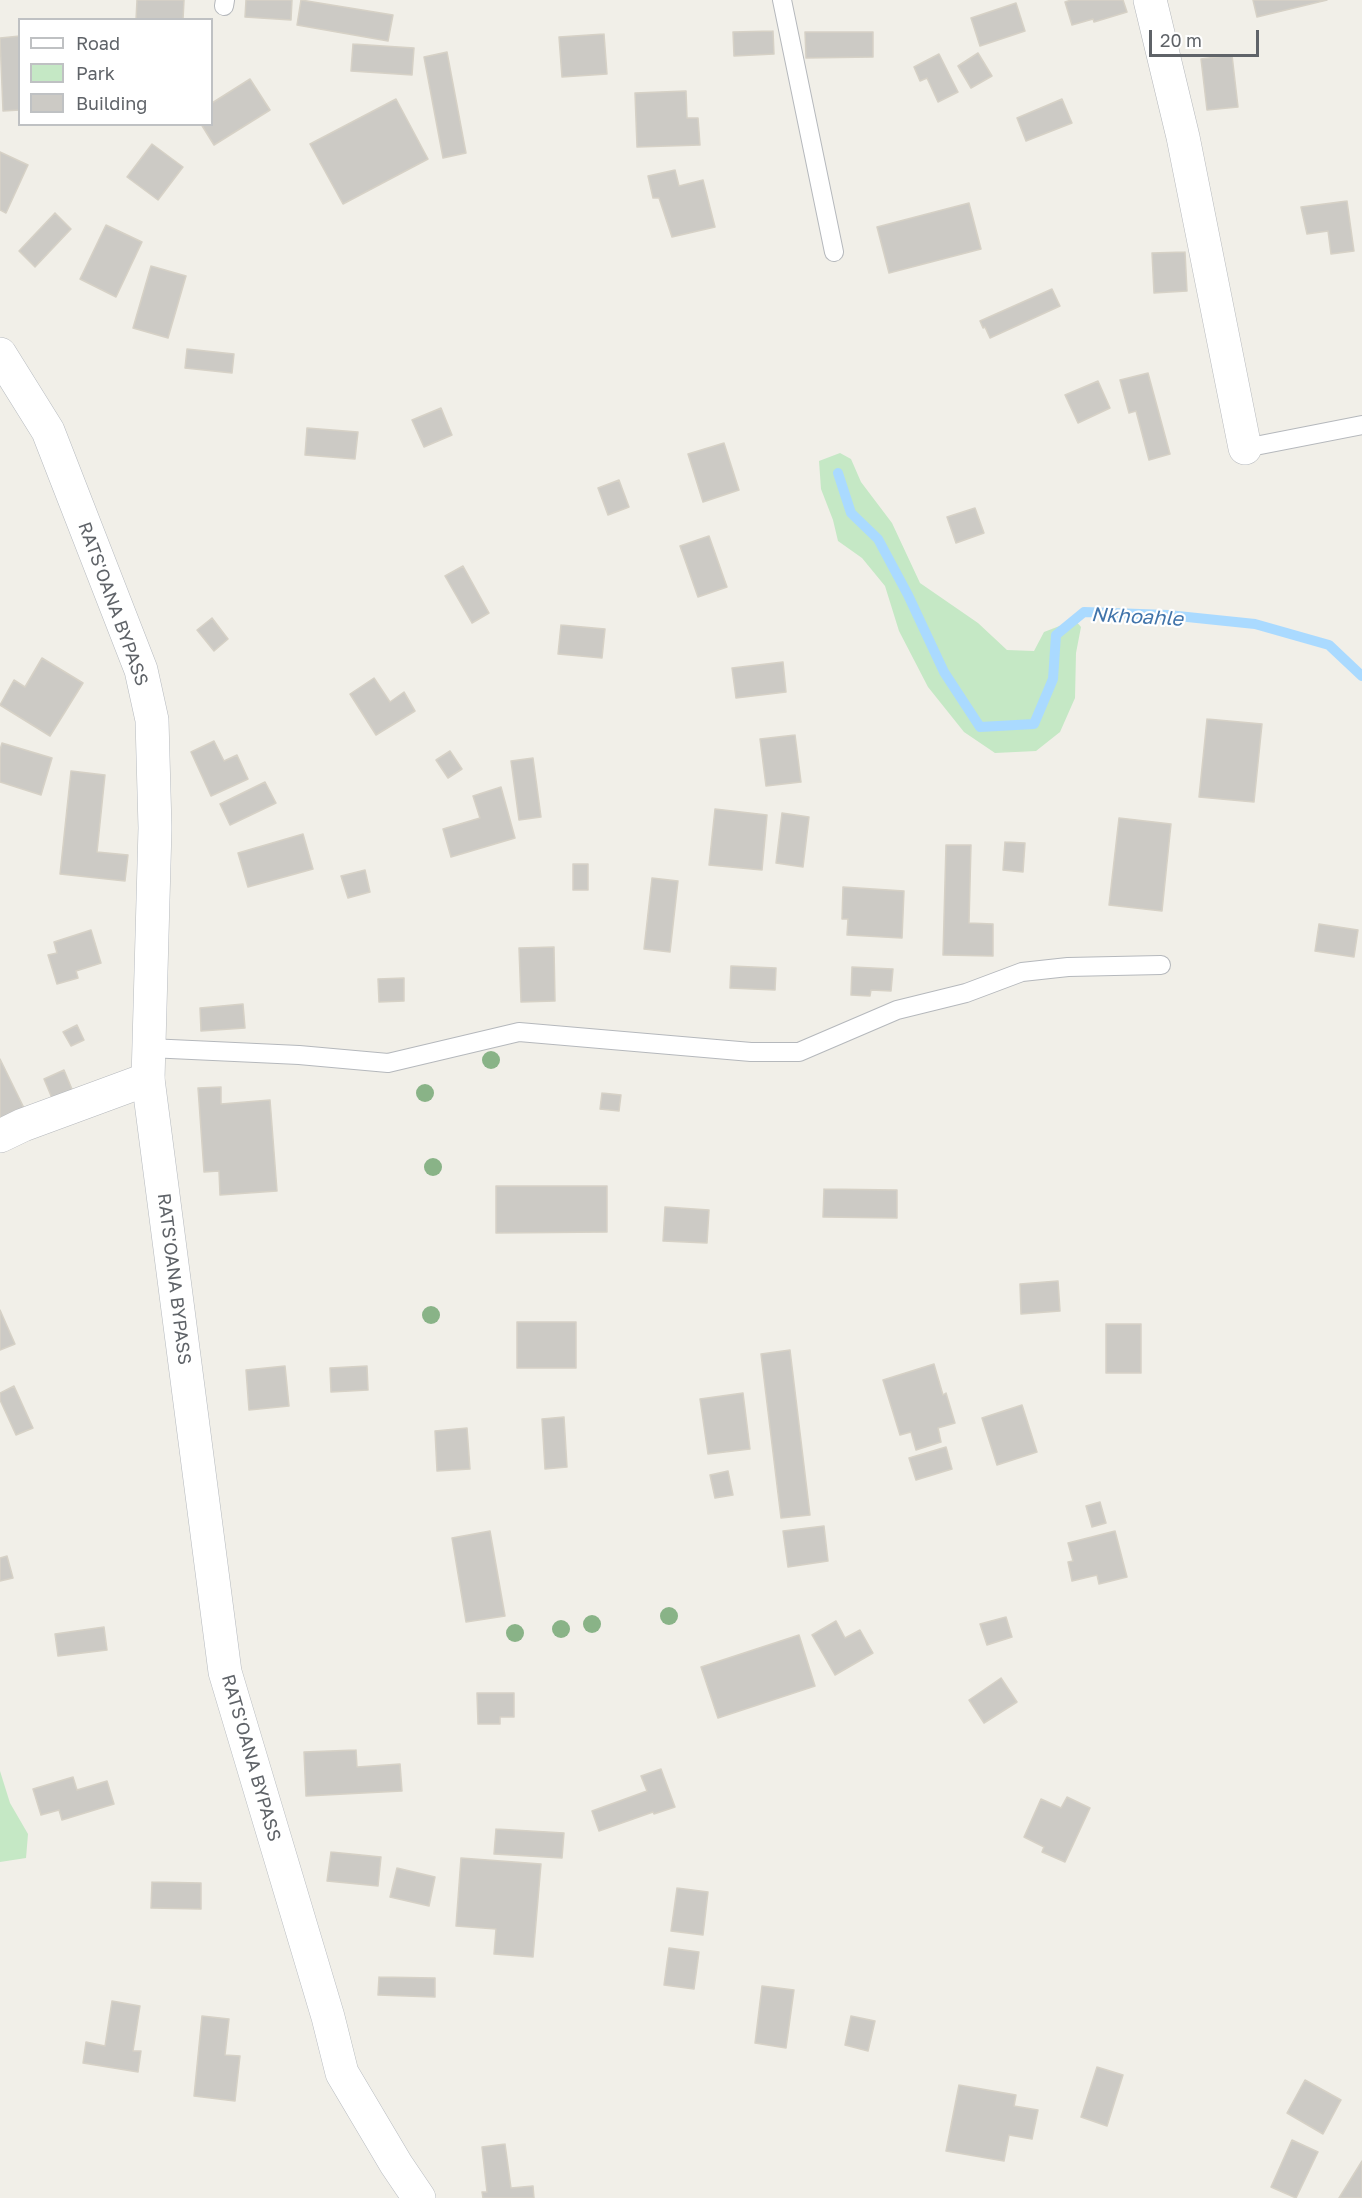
<!DOCTYPE html>
<html>
<head>
<meta charset="utf-8">
<style>
  body { margin:0 }
  #map { position:relative; width:1362px; height:2198px; overflow:hidden; background:#f1efe8; font-family:"Golos Text",sans-serif }
  canvas { display:block }
  .legend { position:absolute; left:18px; top:18px; width:195px; height:108px; box-sizing:border-box; background:#fff; border:2px solid #bfc1c3; margin:0; padding:8px 10px; list-style:none; font-size:18px; color:#5f6368 }
  .legend li { display:flex; align-items:center; gap:12px; height:30px }
  .legend b { width:30px; border:2px solid #bfc1c3 }
  .scale { position:absolute; left:1149px; top:30px; width:110px; height:27px; box-sizing:border-box; border:3px solid #5f6368; border-top:0; padding-left:8px; font-size:18px; line-height:21px; white-space:nowrap; color:#5f6368; -webkit-text-stroke:4px #fff; paint-order:stroke }
</style>
</head>
<body>
<div id="map">
<canvas width="1362" height="2198"></canvas>
<ul class="legend">
<li><b style="height:8px;background:#fff"></b>Road</li>
<li><b style="height:16px;background:#c5e8c5"></b>Park</li>
<li><b style="height:16px;background:#cccac5"></b>Building</li>
</ul>
<div class="scale">20 m</div>
</div>
<script>
const context = document.querySelector('canvas').getContext('2d');
context.lineJoin = 'round';
function fill(path, color) { context.fillStyle = color; context.fill(path, 'evenodd'); }
const poly = rows => new Path2D(rows.map(r => 'M' + r).join(''));
function stroke(path, color, width, dash) { context.strokeStyle = color; context.lineWidth = width; context.lineCap = dash ? 'butt' : 'round'; context.setLineDash(dash || []); context.stroke(path); }
function label(font, color, halo, rows, align = 'center') {
  context.font = font + ' "Golos Text",sans-serif'; context.lineWidth = 4.5; context.setLineDash([]); context.textBaseline = 'middle'; context.strokeStyle = halo; context.fillStyle = color; for (const [text, x, y, turn = 0] of rows) {
    context.save(); context.translate(x, y); context.rotate((+turn || 0) * Math.PI / 180); context.textAlign = isNaN(turn) ? turn : align; if (halo) context.strokeText(text, 0, 0); context.fillText(text, 0, 0); context.restore();
  }
}
const green = poly([
  [840,453,851,459,861,482,892,523,920,583,978,623,1007,650,1034,651,1044,632,1075,620,1081,627,1076,653,1075,698,1060,732,1036,751,995,753,964,732,928,687,899,631,885,586,862,558,838,541,833,520,821,489,819,461],
  [0,1771,10,1803,28,1834,26,1858,0,1862]
]);
const stream = poly([
  [838,473,851,513,878,539,908,595,944,672,980,727,1034,724,1053,679,1056,635,1084,612,1168,615,1255,624,1329,645,1362,676]
]);
const building = poly([
  [137,0,184,0,183,20,136,20,137,0],
  [246,0,292,0,291,20,245,17,246,0],
  [301,0,393,15,388,41,297,25,301,0],
  [1071,0,1123,0,1127,12,1094,22,1093,19,1072,25,1065,2,1071,0],
  [1253,0,1327,0,1257,17,1253,0],
  [1016,3,1025,31,980,46,971,18,1016,3],
  [773,31,774,54,734,56,733,32,773,31],
  [805,32,873,32,873,57,806,58,805,32],
  [604,34,607,74,562,77,559,37,604,34],
  [20,36,20,110,3,111,0,38,20,36],
  [353,44,414,48,412,75,351,71,353,44],
  [447,52,466,153,443,158,424,57,447,52],
  [978,53,992,76,971,88,958,66,978,53],
  [939,54,958,92,938,102,927,78,920,81,914,67,939,54],
  [1232,55,1238,107,1207,110,1201,59,1232,55],
  [250,79,270,110,214,145,201,124,212,124,212,103,250,79],
  [686,91,687,118,698,118,700,145,637,147,635,93,686,91],
  [396,99,428,159,343,204,310,144,396,99],
  [1062,99,1072,123,1026,141,1017,118,1062,99],
  [152,144,183,167,158,200,127,177,152,144],
  [0,152,28,165,6,213,0,210,0,152],
  [675,170,679,186,703,180,715,227,672,237,659,198,653,198,648,176,675,170],
  [1347,201,1354,251,1331,254,1328,231,1307,234,1301,207,1347,201],
  [969,203,981,249,889,273,877,227,969,203],
  [55,213,71,229,35,267,19,251,55,213],
  [106,225,142,242,116,297,80,279,106,225],
  [1185,252,1187,291,1154,293,1152,253,1185,252],
  [151,266,186,276,168,338,133,328,151,266],
  [1052,289,1060,306,990,338,985,327,983,328,980,321,1052,289],
  [187,349,234,354,232,373,185,368,187,349],
  [1148,373,1170,454,1149,460,1136,411,1129,413,1120,380,1148,373],
  [1098,381,1110,408,1078,423,1065,395,1098,381],
  [441,408,452,435,424,447,412,420,441,408],
  [307,428,358,432,355,459,305,455,307,428],
  [724,443,739,490,703,502,688,454,724,443],
  [619,480,629,507,608,515,598,488,619,480],
  [975,508,984,533,956,543,947,517,975,508],
  [709,536,727,587,698,597,680,546,709,536],
  [463,566,489,613,472,623,445,576,463,566],
  [212,618,228,639,214,651,197,630,212,618],
  [561,625,605,629,602,658,558,654,561,625],
  [42,658,83,683,50,736,0,705,14,680,25,687,42,658],
  [783,662,786,692,736,698,732,668,783,662],
  [374,678,390,702,404,692,415,711,376,735,350,694,374,678],
  [1207,719,1262,724,1254,802,1199,797,1207,719],
  [795,735,801,782,766,786,760,739,795,735],
  [214,741,224,761,237,755,248,779,211,796,191,752,214,741],
  [2,743,52,758,41,795,0,782,0,750,2,743],
  [450,751,462,769,448,778,436,760,450,751],
  [533,758,541,817,519,820,511,761,533,758],
  [71,771,105,775,97,852,128,855,125,881,60,874,71,771],
  [265,782,276,803,230,825,220,804,265,782],
  [501,787,515,838,451,857,443,829,480,818,473,796,501,787],
  [715,809,767,815,762,870,709,865,715,809],
  [782,813,809,817,803,867,776,863,782,813],
  [1119,818,1171,824,1162,911,1109,905,1119,818],
  [303,834,313,869,248,887,238,853,303,834],
  [1005,842,1025,843,1023,872,1003,870,1005,842],
  [946,845,971,845,969,923,993,924,993,956,943,955,946,845],
  [573,864,588,864,588,890,573,890,573,864],
  [365,870,370,892,348,898,341,876,365,870],
  [652,878,678,881,670,952,644,949,652,878],
  [843,887,904,891,902,938,847,935,848,919,842,919,843,887],
  [1319,924,1358,930,1354,957,1315,951,1319,924],
  [91,930,101,963,76,971,78,978,57,984,48,955,57,953,54,942,91,930],
  [554,947,555,1001,521,1002,519,948,554,947],
  [731,966,776,968,775,990,730,988,731,966],
  [852,967,893,969,891,991,871,990,870,996,851,995,852,967],
  [404,978,404,1001,379,1002,378,979,404,978],
  [243,1004,245,1028,201,1031,200,1008,243,1004],
  [77,1025,84,1040,71,1046,63,1032,77,1025],
  [0,1059,24,1108,2,1119,0,1116,0,1059],
  [64,1070,74,1094,54,1103,44,1079,64,1070],
  [221,1087,221,1104,270,1100,277,1191,220,1195,219,1171,204,1172,198,1088,221,1087],
  [602,1093,621,1095,619,1111,600,1109,602,1093],
  [496,1186,607,1186,607,1232,496,1233,496,1186],
  [824,1189,897,1190,897,1218,823,1217,824,1189],
  [665,1207,709,1210,707,1243,663,1241,665,1207],
  [1058,1281,1060,1311,1021,1314,1020,1284,1058,1281],
  [0,1310,15,1344,0,1350,0,1310],
  [517,1322,576,1322,576,1368,517,1368,517,1322],
  [1106,1324,1141,1324,1141,1373,1106,1373,1106,1324],
  [790,1350,810,1515,781,1518,761,1354,790,1350],
  [934,1364,943,1395,946,1393,955,1423,938,1428,941,1442,916,1450,911,1432,900,1435,883,1380,934,1364],
  [285,1366,289,1406,249,1410,246,1370,285,1366],
  [367,1366,368,1390,331,1392,330,1368,367,1366],
  [14,1386,33,1428,16,1435,0,1400,0,1393,14,1386],
  [743,1393,750,1449,708,1454,700,1399,743,1393],
  [1022,1405,1037,1452,997,1465,982,1418,1022,1405],
  [564,1417,567,1467,545,1469,542,1419,564,1417],
  [467,1428,470,1469,437,1471,435,1431,467,1428],
  [946,1447,952,1469,916,1480,909,1458,946,1447],
  [728,1471,733,1495,715,1498,710,1475,728,1471],
  [1100,1502,1106,1523,1092,1527,1086,1506,1100,1502],
  [824,1526,828,1561,788,1567,783,1531,824,1526],
  [490,1531,505,1616,466,1622,452,1538,490,1531],
  [1115,1531,1127,1577,1099,1584,1097,1575,1072,1581,1068,1562,1073,1561,1068,1543,1115,1531],
  [7,1556,13,1578,0,1581,0,1558,7,1556],
  [1006,1617,1012,1637,987,1645,980,1624,1006,1617],
  [836,1621,845,1638,860,1630,873,1653,835,1675,812,1635,836,1621],
  [104,1627,107,1650,58,1656,55,1634,104,1627],
  [799,1635,815,1686,718,1718,701,1667,799,1635],
  [1001,1678,1017,1702,984,1723,969,1700,1001,1678],
  [477,1693,514,1693,514,1717,500,1717,500,1724,478,1724,477,1693],
  [356,1750,357,1767,400,1764,402,1791,306,1796,304,1752,356,1750],
  [661,1769,675,1807,654,1814,653,1812,599,1831,592,1811,647,1791,641,1776,661,1769],
  [73,1777,77,1790,107,1781,114,1804,62,1820,59,1810,41,1815,33,1789,73,1777],
  [1067,1797,1090,1808,1065,1862,1042,1852,1044,1847,1024,1837,1041,1799,1061,1808,1067,1797],
  [496,1829,564,1833,562,1858,494,1854,496,1829],
  [331,1852,381,1857,378,1886,327,1881,331,1852],
  [461,1858,541,1864,533,1957,494,1954,496,1929,456,1926,461,1858],
  [397,1868,435,1877,429,1906,390,1897,397,1868],
  [152,1882,201,1883,201,1909,151,1908,152,1882],
  [677,1888,708,1892,703,1935,671,1931,677,1888],
  [669,1948,699,1952,694,1989,664,1985,669,1948],
  [379,1977,435,1978,435,1997,378,1995,379,1977],
  [762,1986,794,1990,786,2048,755,2043,762,1986],
  [112,2001,140,2006,133,2051,141,2051,138,2072,83,2063,86,2042,105,2046,112,2001],
  [202,2016,229,2019,225,2055,240,2056,235,2101,194,2096,202,2016],
  [851,2016,875,2021,868,2051,845,2045,851,2016],
  [1097,2067,1123,2075,1107,2126,1081,2117,1097,2067],
  [1305,2080,1341,2100,1323,2134,1287,2113,1305,2080],
  [959,2085,1016,2095,1014,2106,1038,2110,1032,2139,1009,2135,1004,2161,946,2151,959,2085],
  [1292,2140,1318,2152,1296,2198,1271,2187,1292,2140],
  [505,2144,511,2188,533,2186,534,2198,483,2198,482,2192,487,2192,482,2147,505,2144],
  [1362,2161,1362,2198,1339,2198,1362,2161]
]);
const lane = poly([
  [782,0,834,252],
  [224,6,225,0],
  [1245,448,1362,425],
  [149,1048,299,1055,388,1063,519,1032,751,1052,799,1052,897,1010,966,993,1022,972,1068,967,1161,965]
]);
const street = poly([
  [1150,0,1183,137,1245,448],
  [0,1136,23,1125,148,1079]
]);
const secondary = poly([
  [0,354,48,431,141,670,152,720,155,828,148,1079,225,1672,328,2017,342,2073,396,2164,419,2198]
]);
const trees = [
  [491,1060],
  [425,1093],
  [433,1167],
  [431,1315],
  [669,1616],
  [592,1624],
  [561,1629],
  [515,1633]
];
const streetNames = [
  ["RATS'OANA BYPASS",113,604,70],
  ["RATS'OANA BYPASS",174,1279,83],
  ["RATS'OANA BYPASS",251,1758,74]
];
const waterNames = [
  ["Nkhoahle",1137,617,3]
];
fill(green, '#c5e8c5');
stroke(stream, '#aadaff', 10);
fill(building, '#cccac5');
stroke(building, '#d6d1c6', 1.5);
stroke(lane, '#b5b8bc', 20);
stroke(street, '#b5b8bc', 34);
stroke(secondary, '#b6babf', 34);
stroke(lane, '#fff', 18);
stroke(street, '#fff', 33);
stroke(secondary, '#fff', 33);
context.fillStyle = '#89b387';
for (const [x, y] of trees) { context.beginPath(); context.arc(x, y, 9, 0, 2 * Math.PI); context.fill(); }
label('18px', '#5f6368', '#fff', streetNames);
label('italic 20px', '#4174aa', '#fff', waterNames);
</script>
</body>
</html>
